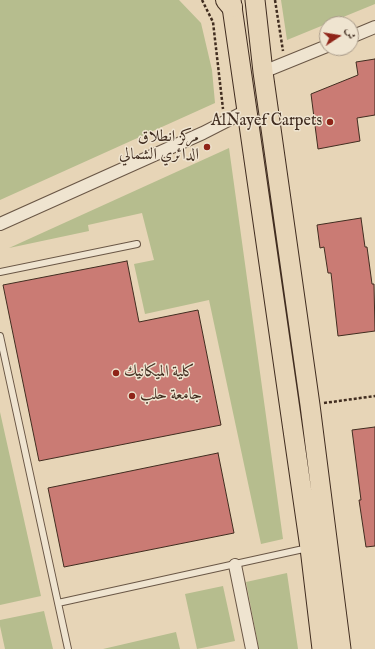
<!DOCTYPE html>
<html>
<head>
<meta charset="utf-8">
<style>
  body { margin:0 }
  #map { position:relative; width:375px; height:649px; overflow:hidden; background:#e7d5b7; font-family:"IM FELL English",Amiri,serif }
  canvas { display:block }
  .north { position:absolute; left:319px; top:16px; width:40px; height:40px; box-sizing:border-box; background:#efe4d0; border:1px solid #a99b8a; border-radius:50%; rotate:78deg; font-size:11px; font-weight:700; line-height:16px; text-align:center; color:#412d20 }
  .north::after { content:''; display:block; margin:auto; width:14px; height:18px; background:#8f2418; clip-path:polygon(50% 0,100% 100%,50% 72%,0 100%) }
</style>
</head>
<body>
<div id="map">
<canvas width="375" height="649"></canvas>
<div class="north">ش</div>
</div>
<script>
const context = document.querySelector('canvas').getContext('2d');
context.lineJoin = 'round';
function fill(path, color) { context.fillStyle = color; context.fill(path, 'evenodd'); }
const poly = rows => new Path2D(rows.map(r => 'M' + r).join(''));
function stroke(path, color, width, dash) { context.strokeStyle = color; context.lineWidth = width; context.lineCap = dash ? 'butt' : 'round'; context.setLineDash(dash || []); context.stroke(path); }
function label(font, color, halo, rows, align = 'center') {
  context.font = font + ' "IM FELL English",Amiri,serif'; context.lineWidth = 3; context.setLineDash([]); context.textBaseline = 'middle'; context.strokeStyle = halo; context.fillStyle = color; for (const [text, x, y, turn = 0] of rows) {
    context.save(); context.translate(x, y); context.rotate((+turn || 0) * Math.PI / 180); context.textAlign = isNaN(turn) ? turn : align; if (halo) context.strokeText(text, 0, 0); context.fillText(text, 0, 0); context.restore();
  }
}
const green = poly([
  [0,0,179,0,201,23,212,70,215,103,0,200],
  [281,0,375,0,375,4,287,40],
  [229,148,283,539,261,544,209,300,145,314,134,264,154,260,142,213,88,225,89,231,9,248],
  [0,412,41,596,0,605],
  [287,573,298,649,259,649,246,582],
  [223,586,235,641,197,649,185,594],
  [44,611,53,649,5,649,0,626,0,620],
  [176,632,180,649,103,649]
]);
const building = poly([
  [375,59,375,115,357,118,360,141,318,149,311,94,358,75,356,62,375,59],
  [361,218,365,247,367,247,372,284,374,284,375,331,338,336,331,273,328,273,324,247,320,248,317,225,361,218],
  [127,261,139,322,198,310,221,425,39,461,3,285,127,261],
  [375,427,375,546,366,547,359,500,361,500,352,430,375,427],
  [218,453,234,533,64,567,48,488,218,453]
]);
const path = poly([
  [202,0,213,22,223,109],
  [275,0,283,51],
  [324,403,375,396]
]);
const service = poly([
  [0,272,137,244],
  [0,336,68,649],
  [58,603,308,548]
]);
const minor = poly([
  [351,37,375,27],
  [263,72,327,46],
  [0,224,203,133,248,110],
  [235,565,252,649]
]);
const primary = poly([
  [231,0,310,548,322,649],
  [255,0,263,72,310,405,341,649]
]);
const trunk = poly([
  [226,0,232,7]
]);
const markers = [
  [330,122,4,"#8f2418"],
  [207,147,4,"#8f2418"],
  [116,373,4,"#8f2418"],
  [132,396,4,"#8f2418"]
];
const poiNames = [
  ["AlNayef Carpets",322,122],
  ["مركز انطلاق",199,138],
  ["الدائري الشمالي",199,156],
  ["كلية الميكانيك",124,373,"left"],
  ["جامعة حلب",140,396,"left"]
];
fill(green, '#b6bd8e');
fill(building, '#ca7b74');
stroke(building, '#412d20', 1);
stroke(service, '#6a5746', 8);
stroke(minor, '#6a5746', 14);
stroke(primary, '#412d20', 21);
stroke(trunk, '#412d20', 22);
stroke(path, '#412d20', 2.5, [3, 2]);
stroke(service, '#efe4d0', 6);
stroke(minor, '#efe4d0', 12);
stroke(primary, '#e7d5b7', 19);
stroke(trunk, '#e7d5b7', 20);
for (const [x, y, r, color] of markers) { const dot = new Path2D(); dot.arc(x, y, r, 0, 2 * Math.PI); context.fillStyle = color; context.fill(dot); stroke(dot, '#efe4d0', 1.5); }
label('16px', '#412d20', '#efe4d0', poiNames, 'right');
</script>
</body>
</html>
